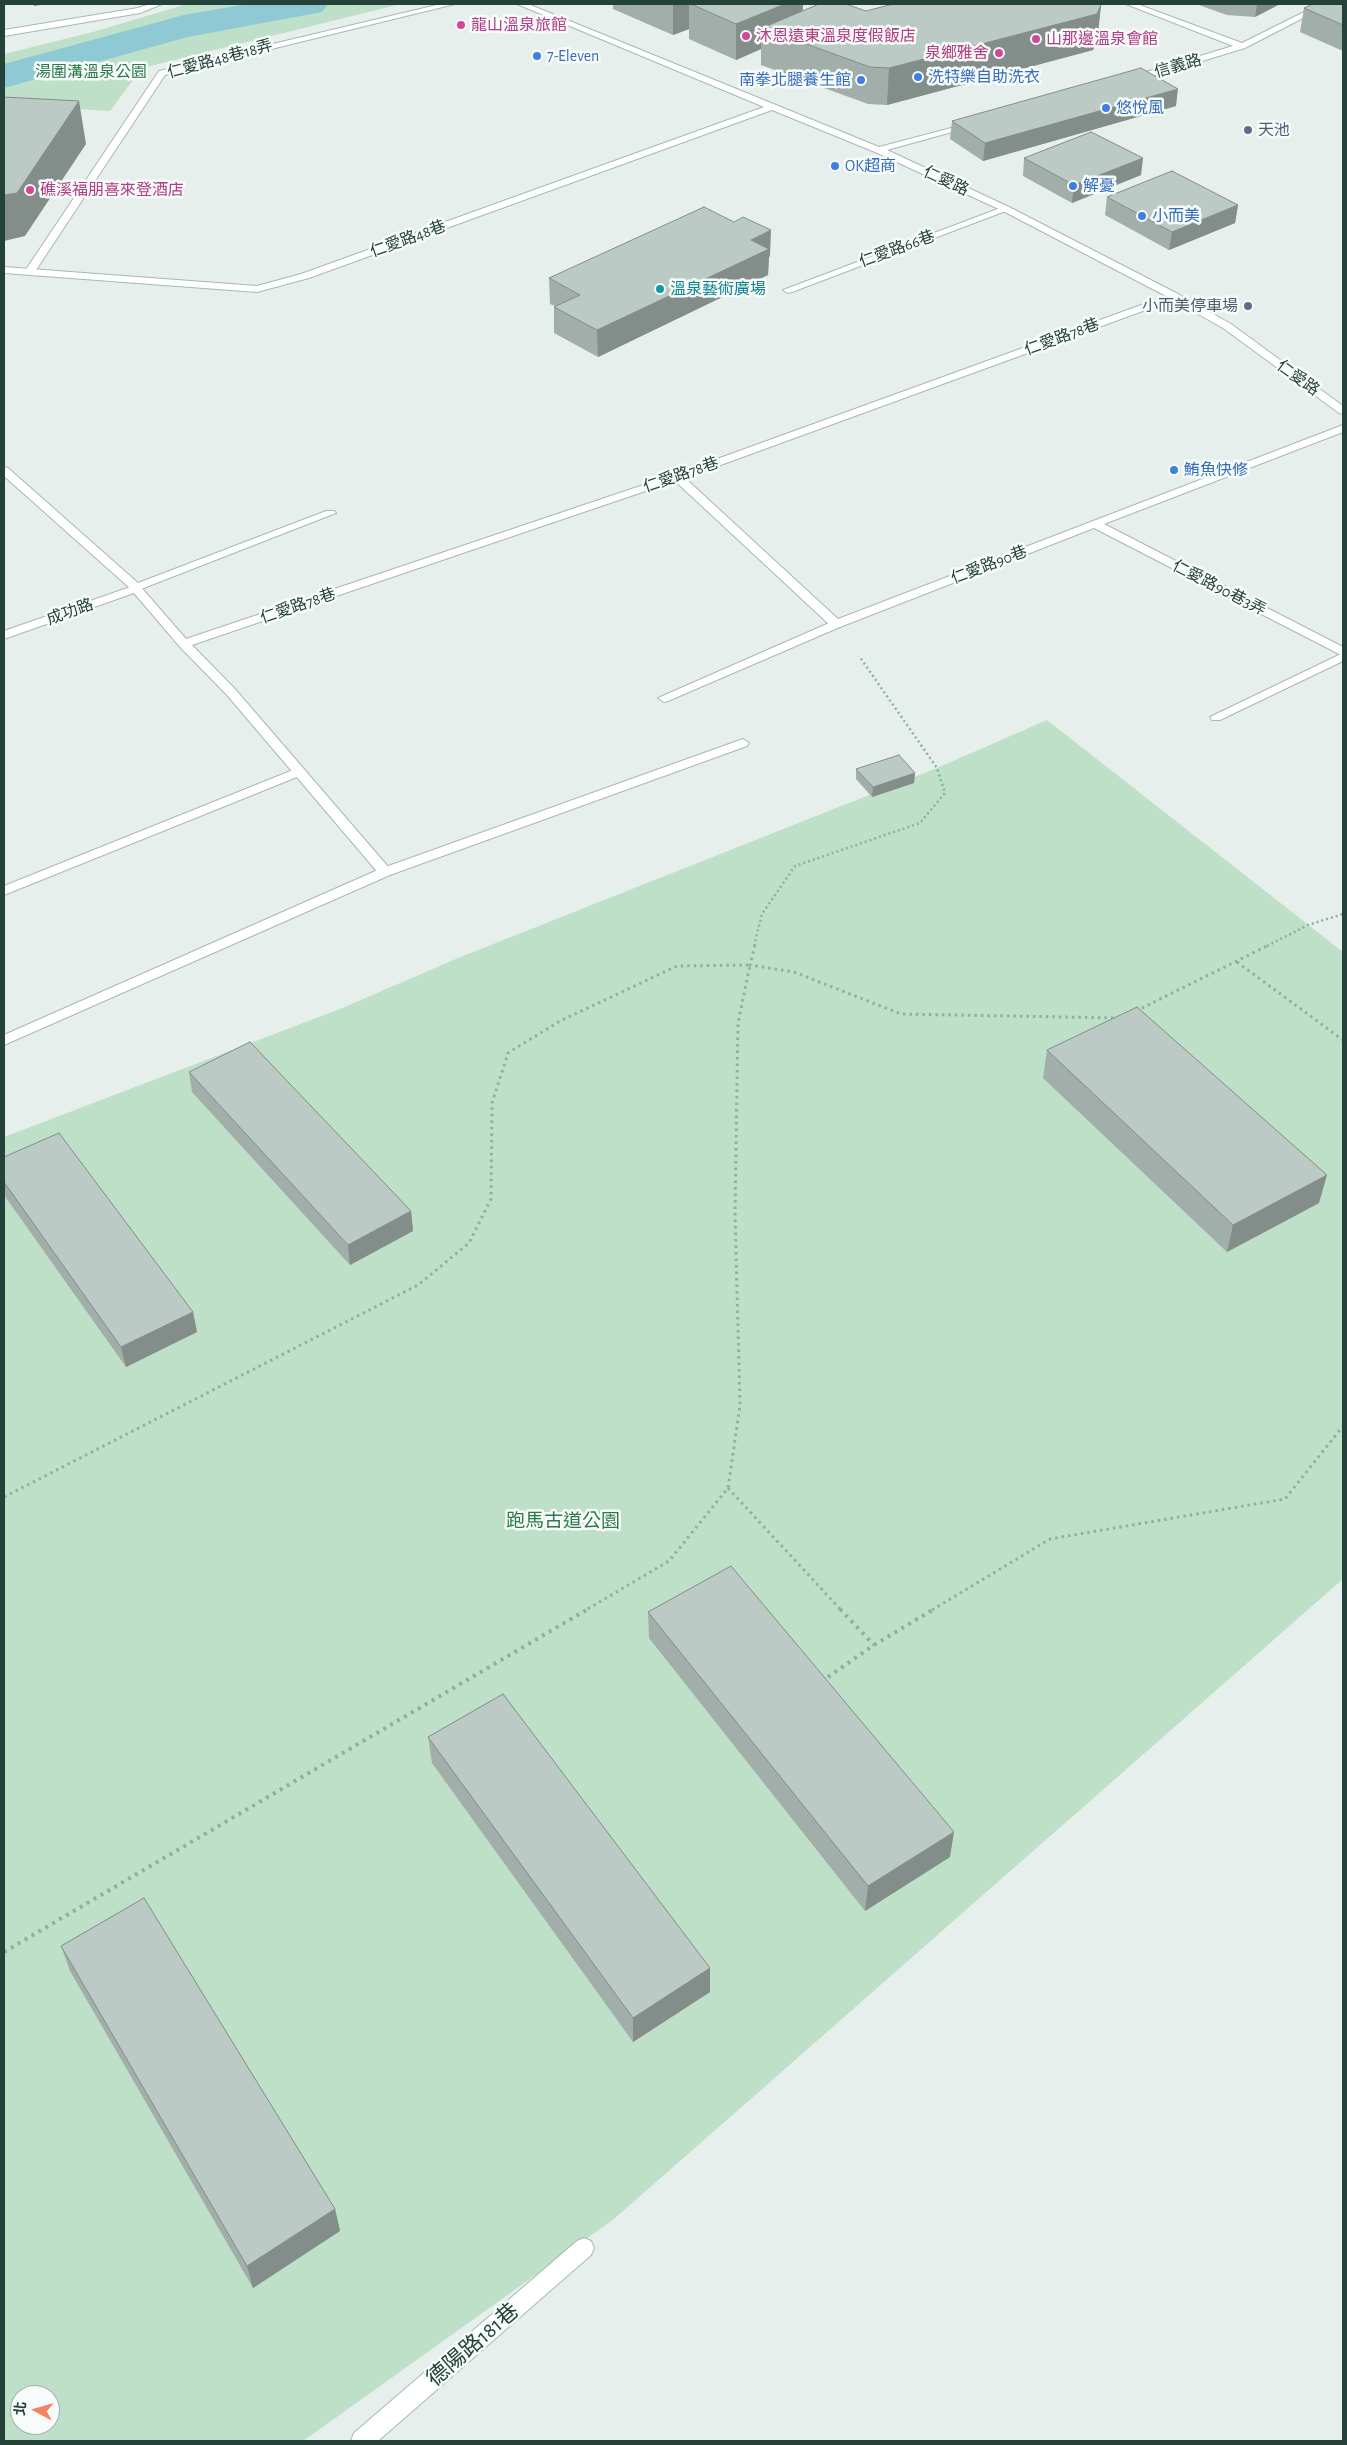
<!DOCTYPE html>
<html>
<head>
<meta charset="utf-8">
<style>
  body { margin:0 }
  #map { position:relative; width:1347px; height:2445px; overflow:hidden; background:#e6efeb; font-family:"Alegreya Sans","Noto Sans TC",sans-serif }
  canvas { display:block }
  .frame { position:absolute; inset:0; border:5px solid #24423a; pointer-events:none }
  .north { position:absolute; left:10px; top:2385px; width:50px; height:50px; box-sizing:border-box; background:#f7fbf9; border:1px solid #a3b1ad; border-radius:50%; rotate:276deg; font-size:14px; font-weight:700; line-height:20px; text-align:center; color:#24423a }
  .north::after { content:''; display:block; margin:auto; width:18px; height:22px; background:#f4845f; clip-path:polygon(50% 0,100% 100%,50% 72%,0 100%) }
</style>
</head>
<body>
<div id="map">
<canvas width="1347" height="2445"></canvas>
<div class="frame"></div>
<div class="north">北</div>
</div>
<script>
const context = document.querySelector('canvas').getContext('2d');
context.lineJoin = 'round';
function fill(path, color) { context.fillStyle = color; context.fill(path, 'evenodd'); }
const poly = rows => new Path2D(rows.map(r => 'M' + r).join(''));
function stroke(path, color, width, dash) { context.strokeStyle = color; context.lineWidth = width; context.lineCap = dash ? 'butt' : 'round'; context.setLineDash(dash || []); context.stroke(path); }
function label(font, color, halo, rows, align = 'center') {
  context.font = font + ' "Alegreya Sans","Noto Sans TC",sans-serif'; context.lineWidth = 5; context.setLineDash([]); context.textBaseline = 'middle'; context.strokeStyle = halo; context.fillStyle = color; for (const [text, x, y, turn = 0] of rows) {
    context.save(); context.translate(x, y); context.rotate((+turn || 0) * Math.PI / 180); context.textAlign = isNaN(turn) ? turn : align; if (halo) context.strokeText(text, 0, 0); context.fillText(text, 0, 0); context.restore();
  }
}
const green = poly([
  [187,4,401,4,142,68,110,111,4,105,4,54,93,32],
  [1047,720,1343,952,1343,1579,614,2219,303,2441,4,2441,4,1137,340,1009,458,958,937,768],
  [20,2395,50,2395,50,2425,20,2425]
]);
const canal = poly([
  [247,4,328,4,322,12,188,37,4,88,4,64,184,15,247,4]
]);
const pathFar2 = poly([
  [754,946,762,914,795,866,920,823,945,793,937,768,859,656],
  [1267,946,1308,925,1343,914]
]);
const pathFar1 = poly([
  [755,945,750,965,794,972,901,1014,1119,1018],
  [1237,962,1343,1040],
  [1136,1011,1269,945],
  [728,1488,841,1610],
  [4,1497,418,1285,469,1243,491,1199,492,1103,508,1053,560,1021,677,966,750,965,738,1023,735,1212,740,1405,728,1488,669,1561,586,1610],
  [932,1610,1050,1539,1285,1499,1343,1426]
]);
const path = poly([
  [840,1609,874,1645],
  [828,1677,874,1645,934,1609],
  [4,1952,588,1609]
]);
const service = poly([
  [441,4,455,4,165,75,34,273,25,271,159,71,441,4],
  [1003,207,1011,209,792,292,788,293,783,290,1003,207],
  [4,467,8,468,138,583,326,511,334,511,336,513,136,591,132,590,4,476,4,467],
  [836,620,840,621,842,624,840,627,668,701,664,702,658,698,836,620],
  [1343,653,1343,661,1220,720,1212,720,1210,717,1343,653],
  [743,739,749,743,747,746,390,875,4,1045,4,1035,380,869,743,739],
  [298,768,302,769,304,772,302,775,4,895,4,886,298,768]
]);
const minor = poly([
  [150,4,162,4,140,13,4,36,4,30,138,8,150,4],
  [517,4,528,4,879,147,974,122,974,126,887,150,1009,207,1178,294,1231,324,1343,406,1343,414,1339,413,1223,328,1173,300,685,478,838,619,1343,425,1343,432,1104,524,1343,647,1343,656,1094,528,840,627,832,627,675,481,192,645,235,689,390,869,392,872,385,876,380,875,227,695,180,647,134,593,4,639,4,631,136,585,140,586,186,639,673,475,1166,296,1003,211,875,152,772,110,309,278,257,292,4,273,4,267,257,286,301,274,764,107,517,4],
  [1126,4,1137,4,1242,43,1320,4,1330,4,1245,48,1133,82,1130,81,1130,77,1233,46,1126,4],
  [584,2238,591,2241,594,2248,591,2255,378,2441,351,2441,354,2433,577,2241,584,2238]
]);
const wall = poly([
  [613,4,803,4,803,11,866,11,1101,5,1097,42,1093,50,887,105,868,104,761,65,761,49,736,60,689,39,689,29,673,35,613,9],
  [1196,4,1280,4,1255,17,1227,15],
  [1343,4,1343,51,1300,32,1304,8],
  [1176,106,983,161,950,139,952,121],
  [1024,158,1141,175,1072,203,1023,176],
  [1107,197,1238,205,1235,223,1169,250,1105,215],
  [770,256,769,257,768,275,598,357,554,333,554,307,555,306,550,304,549,278],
  [856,769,915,773,914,783,872,797,856,779],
  [1047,1050,1319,1203,1227,1252,1043,1078],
  [189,1072,411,1211,413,1231,350,1265,192,1092],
  [4,1157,193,1312,197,1332,126,1367,4,1195],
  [648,1612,950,1857,865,1911,649,1638],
  [428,1737,710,1992,633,2042,432,1763],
  [61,1946,335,2209,340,2231,253,2288,70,1971]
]);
const shadedWall = poly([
  [33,4,46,4,34,6],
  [673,4,689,4,689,29,673,35],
  [785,4,803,4,802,32,762,28,761,49,736,60,736,24],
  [1257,4,1280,4,1255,17],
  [1101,5,1097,42,1093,50,887,105,889,68],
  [1178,89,1176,106,983,161,985,143],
  [79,101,86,144,25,236,4,241,4,195],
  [1143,158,1141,175,1072,203,1074,185],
  [1238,205,1235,223,1169,250,1172,232],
  [771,230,770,256,769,257,768,275,598,357,597,330,751,240],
  [915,773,914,783,872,797,873,787],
  [1327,1175,1319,1203,1227,1252,1233,1225],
  [411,1211,413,1231,350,1265,348,1245],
  [193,1312,197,1332,126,1367,121,1347],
  [954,1832,950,1857,865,1911,868,1886],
  [710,1968,710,1992,633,2042,633,2018],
  [335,2209,340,2231,253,2288,247,2266]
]);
const building = poly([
  [691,4,785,4,736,24,691,4],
  [819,4,846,4,866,11,893,4,1098,4,1101,5,1097,14,889,68,870,67,762,28,819,4],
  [1313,4,1343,4,1343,25,1304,8,1313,4],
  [1141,68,1178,89,985,143,952,121,1141,68],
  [4,97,79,101,17,193,4,195,4,97],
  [1091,132,1143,158,1074,185,1024,158,1091,132],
  [1172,171,1238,205,1172,232,1107,197,1172,171],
  [704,207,734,222,743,217,771,230,751,240,769,249,597,330,554,307,580,295,549,278,704,207],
  [899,755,915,773,873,787,856,769,899,755],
  [1137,1007,1327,1175,1233,1225,1047,1050,1137,1007],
  [250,1042,411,1211,348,1245,189,1072,250,1042],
  [59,1133,193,1312,121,1347,4,1182,4,1157,59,1133],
  [731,1566,954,1832,868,1886,648,1612,731,1566],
  [503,1694,710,1968,633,2018,428,1737,503,1694],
  [144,1898,335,2209,247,2266,61,1946,144,1898]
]);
const markers = [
  [461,25,5,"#d1479c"],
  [746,36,5,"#d1479c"],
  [1036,39,5,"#d1479c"],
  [999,53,5,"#d1479c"],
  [537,56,5,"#3f7fe0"],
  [918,77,5,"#3f7fe0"],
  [861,80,5,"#3f7fe0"],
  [1106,108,5,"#3f7fe0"],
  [1248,130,5,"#5c6f8a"],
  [835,166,5,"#3f7fe0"],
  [1073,186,5,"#3f7fe0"],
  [30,190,5,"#d1479c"],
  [1142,216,5,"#3f7fe0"],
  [660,289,5,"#0f9aa8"],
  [1248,306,5,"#5c6f8a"],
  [1174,470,5,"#3f7fe0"]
];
const farHotelnames = [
  ["龍山溫泉旅館",471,25],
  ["沐恩遠東溫泉度假飯店",756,36],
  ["山那邊溫泉會館",1046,39],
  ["泉鄉雅舍",989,53,"right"],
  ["礁溪福朋喜來登酒店",40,190]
];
const farShopnames = [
  ["7-Eleven",547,56],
  ["洗特樂自助洗衣",928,77],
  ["南拳北腿養生館",851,80,"right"],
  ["悠悅風",1116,108],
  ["OK超商",845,166],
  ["解憂",1083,186],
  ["小而美",1152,216],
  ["鮪魚快修",1184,470]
];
const farStreetnames = [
  ["仁愛路48巷18弄",220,59,-15],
  ["信義路",1178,66,-16],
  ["仁愛路",946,181,25],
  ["仁愛路48巷",408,239,-20],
  ["仁愛路66巷",897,249,-20],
  ["仁愛路78巷",1062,337,-20],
  ["仁愛路",1298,378,36],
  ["仁愛路78巷",681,475,-19],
  ["仁愛路90巷",989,565,-21],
  ["仁愛路90巷3弄",1219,588,27],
  ["仁愛路78巷",298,606,-19],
  ["成功路",70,612,-20]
];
const farParknames = [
  ["湯圍溝溫泉公園",91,72]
];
const farServicenames = [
  ["天池",1258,130],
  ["小而美停車場",1238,306,"right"]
];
const farCulturenames = [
  ["溫泉藝術廣場",670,289]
];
const parkNames = [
  ["跑馬古道公園",563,1521]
];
const nearStreetnames = [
  ["德陽路181巷",473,2345,-41]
];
fill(green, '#bfe0c8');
fill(canal, '#8ec9d4');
stroke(service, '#a8b8b2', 2);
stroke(minor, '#a8b8b2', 2);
stroke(pathFar2, '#86b3a5', 2.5, [2, 3]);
stroke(pathFar1, '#86b3a5', 3, [2.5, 4]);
stroke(path, '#86b3a5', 4, [3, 5]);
fill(service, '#fff');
fill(minor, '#fff');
fill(wall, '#a1aea9');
fill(shadedWall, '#838d89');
fill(building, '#bbcac4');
stroke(building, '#838d89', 1);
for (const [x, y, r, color] of markers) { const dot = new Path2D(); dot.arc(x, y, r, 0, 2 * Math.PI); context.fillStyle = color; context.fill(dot); stroke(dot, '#f7fbf9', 2); }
label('16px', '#b23c85', '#f7fbf9', farHotelnames, 'left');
label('16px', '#366cbe', '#f7fbf9', farShopnames, 'left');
label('16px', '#24423a', '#f7fbf9', farStreetnames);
label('16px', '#2d7a4b', '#f7fbf9', farParknames);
label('16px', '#4e5e75', '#f7fbf9', farServicenames, 'left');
label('16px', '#0d838f', '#f7fbf9', farCulturenames, 'left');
label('19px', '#2d7a4b', '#f7fbf9', parkNames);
label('22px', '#24423a', '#f7fbf9', nearStreetnames);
</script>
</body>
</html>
